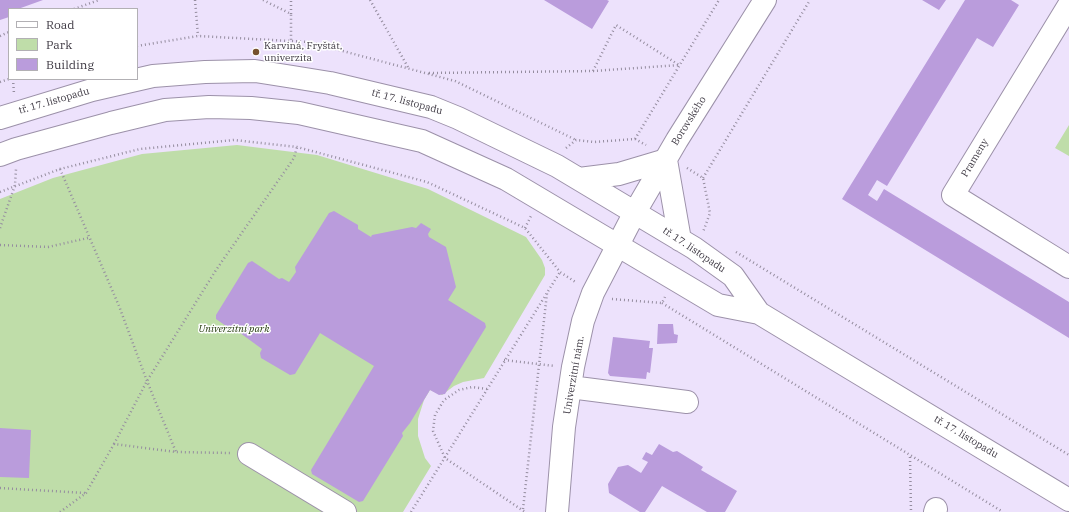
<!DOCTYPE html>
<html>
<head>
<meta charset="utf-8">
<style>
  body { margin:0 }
  #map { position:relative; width:1069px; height:512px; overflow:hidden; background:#ede2fc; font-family:"IBM Plex Serif",serif }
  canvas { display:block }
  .legend { position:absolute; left:8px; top:8px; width:130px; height:72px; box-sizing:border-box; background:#fff; border:1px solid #b2b0b4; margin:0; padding:5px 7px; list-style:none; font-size:12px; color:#3e3943 }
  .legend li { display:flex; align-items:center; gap:8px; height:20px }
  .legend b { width:20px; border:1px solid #b2b0b4 }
</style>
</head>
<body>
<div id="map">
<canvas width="1069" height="512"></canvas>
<ul class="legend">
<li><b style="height:5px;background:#fff"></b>Road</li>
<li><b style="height:11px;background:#bfdda9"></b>Park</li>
<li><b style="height:11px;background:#ba9cdc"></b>Building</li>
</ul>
</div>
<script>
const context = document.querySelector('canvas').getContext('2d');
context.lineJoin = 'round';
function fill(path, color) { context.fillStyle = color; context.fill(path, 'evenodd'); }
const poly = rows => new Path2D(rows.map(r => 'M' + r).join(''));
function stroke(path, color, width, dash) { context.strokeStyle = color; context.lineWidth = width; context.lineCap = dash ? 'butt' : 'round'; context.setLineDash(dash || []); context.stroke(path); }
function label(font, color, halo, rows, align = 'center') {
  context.font = font + ' "IBM Plex Serif",serif'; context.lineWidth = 3; context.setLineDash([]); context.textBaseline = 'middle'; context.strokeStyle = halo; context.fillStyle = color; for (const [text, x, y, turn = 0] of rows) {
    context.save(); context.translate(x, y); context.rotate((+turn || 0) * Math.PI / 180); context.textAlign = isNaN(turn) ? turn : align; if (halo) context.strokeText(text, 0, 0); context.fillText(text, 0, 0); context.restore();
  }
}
const green = poly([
  [1069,125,1069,156,1055,148],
  [237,145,317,155,428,189,526,237,542,260,545,268,545,275,484,378,463,382,454,386,442,395,430,390,424,400,418,419,418,436,425,458,431,466,403,512,0,512,0,199,53,178,142,154]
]);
const building = poly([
  [0,0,43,0,18,9,9,9,9,17,0,20],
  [544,0,607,0,609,1,592,29],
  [922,0,946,0,939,10],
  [965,0,1011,0,1019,5,993,47,977,38,887,186,877,180,868,195,877,201,884,189,1069,302,1069,338,842,199],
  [334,211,358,225,358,229,371,237,372,235,412,227,416,228,421,223,431,229,428,234,429,237,446,247,456,287,448,300,485,323,486,327,445,394,439,395,430,390,410,423,402,433,403,436,363,501,359,502,312,474,311,470,374,366,320,333,295,374,290,375,261,358,260,353,262,349,232,327,229,328,216,319,216,315,248,263,252,261,279,279,282,278,289,282,296,272,295,267,329,213],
  [658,324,673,324,674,334,678,335,677,343,657,344],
  [613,337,650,341,649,348,653,348,650,373,647,372,646,379,610,376,608,373],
  [0,428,31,430,29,478,0,477],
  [659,444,673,452,677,451,703,467,701,470,737,491,725,512,707,512,662,486,645,512,640,512,609,493,608,484,618,467,628,465,641,473,648,462,642,459,646,452,652,455]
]);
const path = poly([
  [195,0,198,36],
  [263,0,291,14,291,41],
  [370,0,409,69],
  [74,9,99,0],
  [291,14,291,0],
  [0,36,9,32],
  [137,46,198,36,309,42,455,81,576,140],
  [593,71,616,25,679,65],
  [429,73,593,71,680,65],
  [13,79,14,94],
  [0,82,9,79],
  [635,139,719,0],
  [566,148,576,140,594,142,635,139,646,145],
  [687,168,703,178,710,213,703,232],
  [60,169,119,306,147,381,176,452],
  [703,178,810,0],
  [0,192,60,169,140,149,234,140,297,147,427,182,525,228,560,272,577,283],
  [0,228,15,185,16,169],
  [525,228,531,216],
  [0,245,48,247,88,238],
  [736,252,1069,455],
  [612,299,662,303,665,297],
  [662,303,1003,512],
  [504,360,555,366],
  [487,389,472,387,459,390,444,400,435,415,433,431,445,458,525,512],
  [114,444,147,381,216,270,294,158,297,147],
  [910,457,911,512],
  [0,488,85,493],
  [523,509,547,293],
  [60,512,86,493,114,444,176,452,230,453],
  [411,512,560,272]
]);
const minor = poly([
  [1069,5,953,195,1069,267],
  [570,387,687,402],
  [249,454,345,512],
  [557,512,564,427,573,367,583,321,593,293,635,212],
  [935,512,936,509]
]);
const major = poly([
  [0,118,92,90,153,76,205,72,255,71,293,77,330,83,431,107,458,118,557,166,694,248,733,276,759,313],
  [0,155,16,149,111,123,165,110,209,107,251,108,299,113,422,141,506,179,718,305,759,313,1069,500],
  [666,160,680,240],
  [579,179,619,174,666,160],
  [635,212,677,140,765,0]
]);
const markers = [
  [256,52,4,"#76512c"]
];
const poiNames = [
  ["Karviná, Fryštát,",264,46],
  ["univerzita",264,58]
];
const streetNames = [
  ["tř. 17. listopadu",54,101,-16],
  ["tř. 17. listopadu",407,102,15],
  ["Borovského",689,121,-58],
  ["Prameny",975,158,-59],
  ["tř. 17. listopadu",694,250,34],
  ["Univerzitní nám.",574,375,-80],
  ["tř. 17. listopadu",966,437,31]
];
const parkNames = [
  ["Univerzitní park",234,329]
];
fill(green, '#bfdda9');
fill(building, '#ba9cdc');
stroke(minor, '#9c91a9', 24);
stroke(major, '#9c91a9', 24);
stroke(path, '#958d9f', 2.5, [1, 3]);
stroke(minor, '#fff', 22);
stroke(major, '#fff', 22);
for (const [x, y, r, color] of markers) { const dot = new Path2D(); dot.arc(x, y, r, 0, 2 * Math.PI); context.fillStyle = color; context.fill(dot); stroke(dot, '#fff', 1.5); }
label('10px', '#3e3943', '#fff', poiNames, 'left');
label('10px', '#3e3943', '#fff', streetNames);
label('italic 10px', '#253c0e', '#fff', parkNames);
</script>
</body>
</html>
